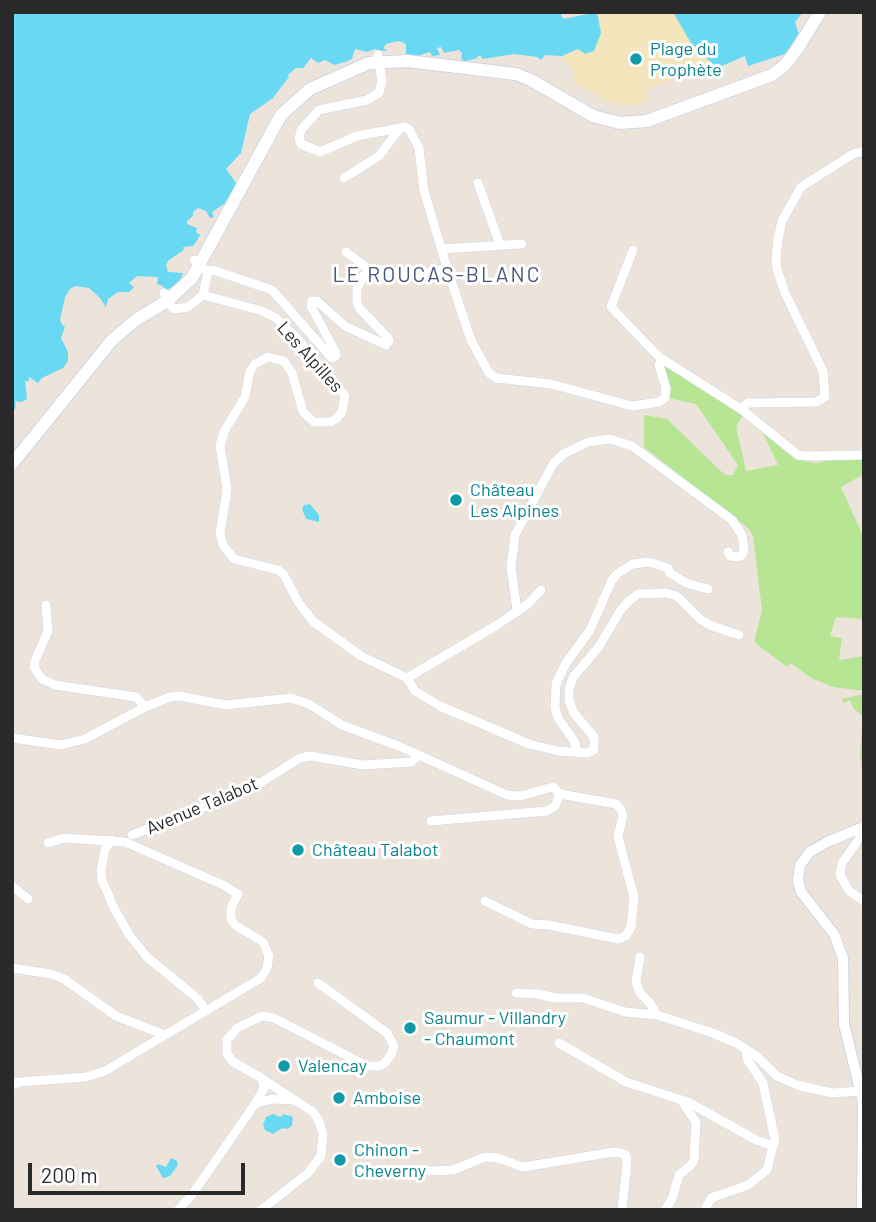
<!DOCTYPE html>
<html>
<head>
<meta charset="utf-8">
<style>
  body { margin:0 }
  #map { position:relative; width:876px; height:1222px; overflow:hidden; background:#ece3db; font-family:Barlow,sans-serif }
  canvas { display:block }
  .frame { position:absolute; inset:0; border:14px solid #292929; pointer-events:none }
  .scale { position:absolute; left:28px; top:1163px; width:217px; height:32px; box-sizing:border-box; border:4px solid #292929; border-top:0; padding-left:9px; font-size:21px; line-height:24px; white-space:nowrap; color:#292929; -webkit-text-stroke:5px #fff; paint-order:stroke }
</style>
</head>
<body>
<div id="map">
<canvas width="876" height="1222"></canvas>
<div class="frame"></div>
<div class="scale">200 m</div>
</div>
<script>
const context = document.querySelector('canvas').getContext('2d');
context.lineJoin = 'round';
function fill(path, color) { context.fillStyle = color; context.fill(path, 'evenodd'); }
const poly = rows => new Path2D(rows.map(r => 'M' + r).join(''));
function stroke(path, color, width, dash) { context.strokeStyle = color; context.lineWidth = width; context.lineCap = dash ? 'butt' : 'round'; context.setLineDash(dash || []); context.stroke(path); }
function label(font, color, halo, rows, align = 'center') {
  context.font = font + ' Barlow,sans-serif'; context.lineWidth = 6; context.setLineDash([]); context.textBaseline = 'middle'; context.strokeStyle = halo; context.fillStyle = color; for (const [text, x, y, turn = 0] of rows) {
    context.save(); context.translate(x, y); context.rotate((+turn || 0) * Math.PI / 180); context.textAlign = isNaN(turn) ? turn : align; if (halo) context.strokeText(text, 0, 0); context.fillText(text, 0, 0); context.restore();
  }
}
const green = poly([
  [668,365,744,415,736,426,746,471,778,465,761,429,804,461,816,463,845,458,864,459,864,474,841,487,864,538,864,619,836,617,830,636,842,638,839,660,864,656,864,691,833,687,811,678,791,663,787,667,754,642,762,610,753,536,749,529,644,447,644,415,667,419,725,475,733,475,738,465,696,404,669,398,671,390,664,367],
  [864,694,864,783,860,754,863,716,854,709,850,700,843,703,842,699]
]);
const sand = poly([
  [597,12,673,12,691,43,717,68,675,78,645,90,649,101,635,105,619,105,607,101,573,82,575,79,571,75,574,69,570,68,562,56,578,49,600,21]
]);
const water = poly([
  [12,12,562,12,561,16,564,19,597,12,601,33,594,51,585,54,578,49,562,56,545,55,541,60,537,57,514,54,483,59,480,55,475,59,464,61,461,59,462,53,459,50,444,53,441,47,437,48,440,55,432,56,430,52,417,56,406,54,406,44,399,41,386,44,383,48,387,50,384,51,375,49,367,52,355,49,352,59,345,62,334,65,325,60,318,63,311,58,303,68,296,68,288,75,289,77,273,98,250,114,241,153,226,169,236,183,230,200,212,212,214,217,210,218,206,211,198,208,193,212,193,216,187,221,187,224,197,228,196,232,200,235,198,239,193,246,183,247,184,250,169,260,166,265,168,272,183,273,179,283,165,291,163,286,157,284,158,277,137,276,129,283,134,287,129,292,118,292,108,299,106,307,100,298,89,288,75,286,70,289,65,297,60,320,62,325,65,326,61,338,68,352,68,361,63,368,42,378,38,383,29,377,29,381,25,381,27,399,22,402,15,401,16,407,12,414],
  [673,12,803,12,795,22,799,34,785,54,748,66,745,56,717,68,691,43],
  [310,504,319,515,319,522,306,519,302,509,304,505],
  [284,1114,293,1117,292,1126,287,1129,282,1128,273,1134,265,1130,263,1125,266,1117,273,1114,280,1117],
  [171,1158,176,1160,178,1165,170,1176,163,1178,156,1166,158,1164,166,1167]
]);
const minor = poly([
  [378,55,382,81,379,93,367,100,319,110,301,130,299,138,301,144,320,152,357,136,405,127,409,129,419,148,424,191,447,268,471,340,489,373,496,378,551,384,632,406,659,402,665,398,666,388,659,365,664,360,741,409,798,455,807,456,864,455],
  [344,178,379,156,400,128],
  [478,183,500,245],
  [441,249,522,244],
  [633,250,611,307,662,360],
  [346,252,370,270],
  [208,272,213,270,272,290,332,358,336,356,336,353,311,306,312,301,317,301,345,326,386,345,389,341,388,338,360,309,357,302,357,289,363,276,376,269,414,276,447,268],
  [164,293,167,301,174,309,188,307,203,295,208,272,194,260],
  [203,295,262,311,276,318,300,341,316,368,335,383,345,396,342,412,337,418,331,422,314,422,303,412,292,373,284,361,268,357,255,364,250,371,245,397,225,430,220,445,227,490,220,533,223,545,234,559,278,570,284,575,298,602,314,622,361,656,407,678,415,691,440,706,529,744,558,751,587,753,594,750,594,737,574,713,569,701,569,690,573,677,598,648,620,611,629,601,638,594,666,593,677,596,701,620,712,626,739,635],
  [741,409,748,403,816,402,825,397,823,371,785,293,777,269,776,257,778,239,782,221,801,187,853,154,864,151],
  [46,605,48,631,35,661,34,667,42,679,55,685,136,697,145,707],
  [517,611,511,567,515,535,553,464,563,454,588,442,610,439,632,446,732,520,742,535,744,549,742,555,737,557,730,556,728,552],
  [407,678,497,625,528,604,541,590],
  [12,738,61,745,85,739,145,707,170,697,179,696,226,705,291,698,309,704,342,725,401,747,507,795,520,796,553,787,560,794,616,804,621,809,623,816,618,837,634,897,631,927,626,936,618,939,549,925,532,924,485,901],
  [578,753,574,741,558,718,555,707,556,684,566,663,590,630,612,580,618,573,633,564,649,562,668,568,670,573,686,583,708,589],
  [431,821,547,811,555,806,560,794],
  [864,827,862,835,842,863,840,875,849,891,864,901],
  [132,835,249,790,300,758,310,756,363,765,411,762,419,755],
  [112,840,105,849,101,871,102,880,114,908,130,936,147,957,198,999,206,1011],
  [12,886,28,899],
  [640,957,636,982,640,993,650,1003,657,1015],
  [12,968,51,974,64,979,116,1016,165,1035],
  [516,993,538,994,555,998,583,998,625,1012,657,1015,713,1033,736,1043,755,1055,777,1076,797,1085,832,1093,860,1091],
  [559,1043,626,1082,688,1102,756,1140,773,1146,775,1140,763,1083,747,1059,746,1050],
  [261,1078,293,1099],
  [12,1085,19,1082,86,1077,105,1071,261,978,267,968,269,956,263,942,235,925,231,919,231,908,238,894,223,885,125,842,64,838,48,843],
  [255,1104,272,1099,295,1100,313,1112,319,1121,323,1135,321,1156,308,1173,261,1210],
  [428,1171,453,1170,485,1157,498,1158,523,1167,614,1152,621,1153,626,1155,627,1163,622,1210],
  [178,1210,191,1196,255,1104,264,1088,263,1081,260,1077,233,1062,227,1054,227,1040,237,1028,262,1016,274,1018,367,1066,379,1066,385,1063,391,1055,394,1046,387,1033,318,983],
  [665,1210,672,1199,679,1175,691,1165,694,1160,696,1122,681,1100],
  [705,1210,711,1198,748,1185,767,1170,773,1146]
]);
const tertiary = poly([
  [862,1210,863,1102,844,1024,843,958,834,934,801,892,798,881,800,865,810,852,829,841,864,827]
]);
const secondary = poly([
  [12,464,112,340,137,319,167,301,192,278,281,115,310,89,369,63,407,61,516,74,531,80,593,116,620,123,647,121,772,75,785,65,796,51,820,12]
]);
const markers = [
  [636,59,7,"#0f9aa8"],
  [456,500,7,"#0f9aa8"],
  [298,850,7,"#0f9aa8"],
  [410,1028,7,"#0f9aa8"],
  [284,1066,7,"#0f9aa8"],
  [339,1098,7,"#0f9aa8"],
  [340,1160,7,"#0f9aa8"]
];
const cultureNames = [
  ["Plage du",650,49],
  ["Prophète",650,70],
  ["Château",470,490],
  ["Les Alpines",470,511],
  ["Château Talabot",312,850],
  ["Saumur - Villandry",424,1018],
  ["- Chaumont",424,1039],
  ["Valencay",298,1066],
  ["Amboise",353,1098],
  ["Chinon -",354,1150],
  ["Cheverny",354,1171]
];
const streetNames = [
  ["Les Alpilles",310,357,48],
  ["Avenue Talabot",202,806,-23]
];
const quarterNames = [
  ["LE ROUCAS-BLANC",437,275]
];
fill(green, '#b6e694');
fill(sand, '#f3e6bc');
fill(water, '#69d9f3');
stroke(minor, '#d0d5e3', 10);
stroke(tertiary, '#d0d5e3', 12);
stroke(secondary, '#d0d5e3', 14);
stroke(minor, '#fff', 9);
stroke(tertiary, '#fff', 10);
stroke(secondary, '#fff', 12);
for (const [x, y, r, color] of markers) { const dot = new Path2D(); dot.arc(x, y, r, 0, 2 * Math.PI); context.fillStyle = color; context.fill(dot); stroke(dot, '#fff', 2.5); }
label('18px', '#0d838f', '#fff', cultureNames, 'left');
label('18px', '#292929', '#fff', streetNames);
context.letterSpacing = '2px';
label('21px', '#48557c', '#fff', quarterNames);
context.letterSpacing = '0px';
</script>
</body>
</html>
